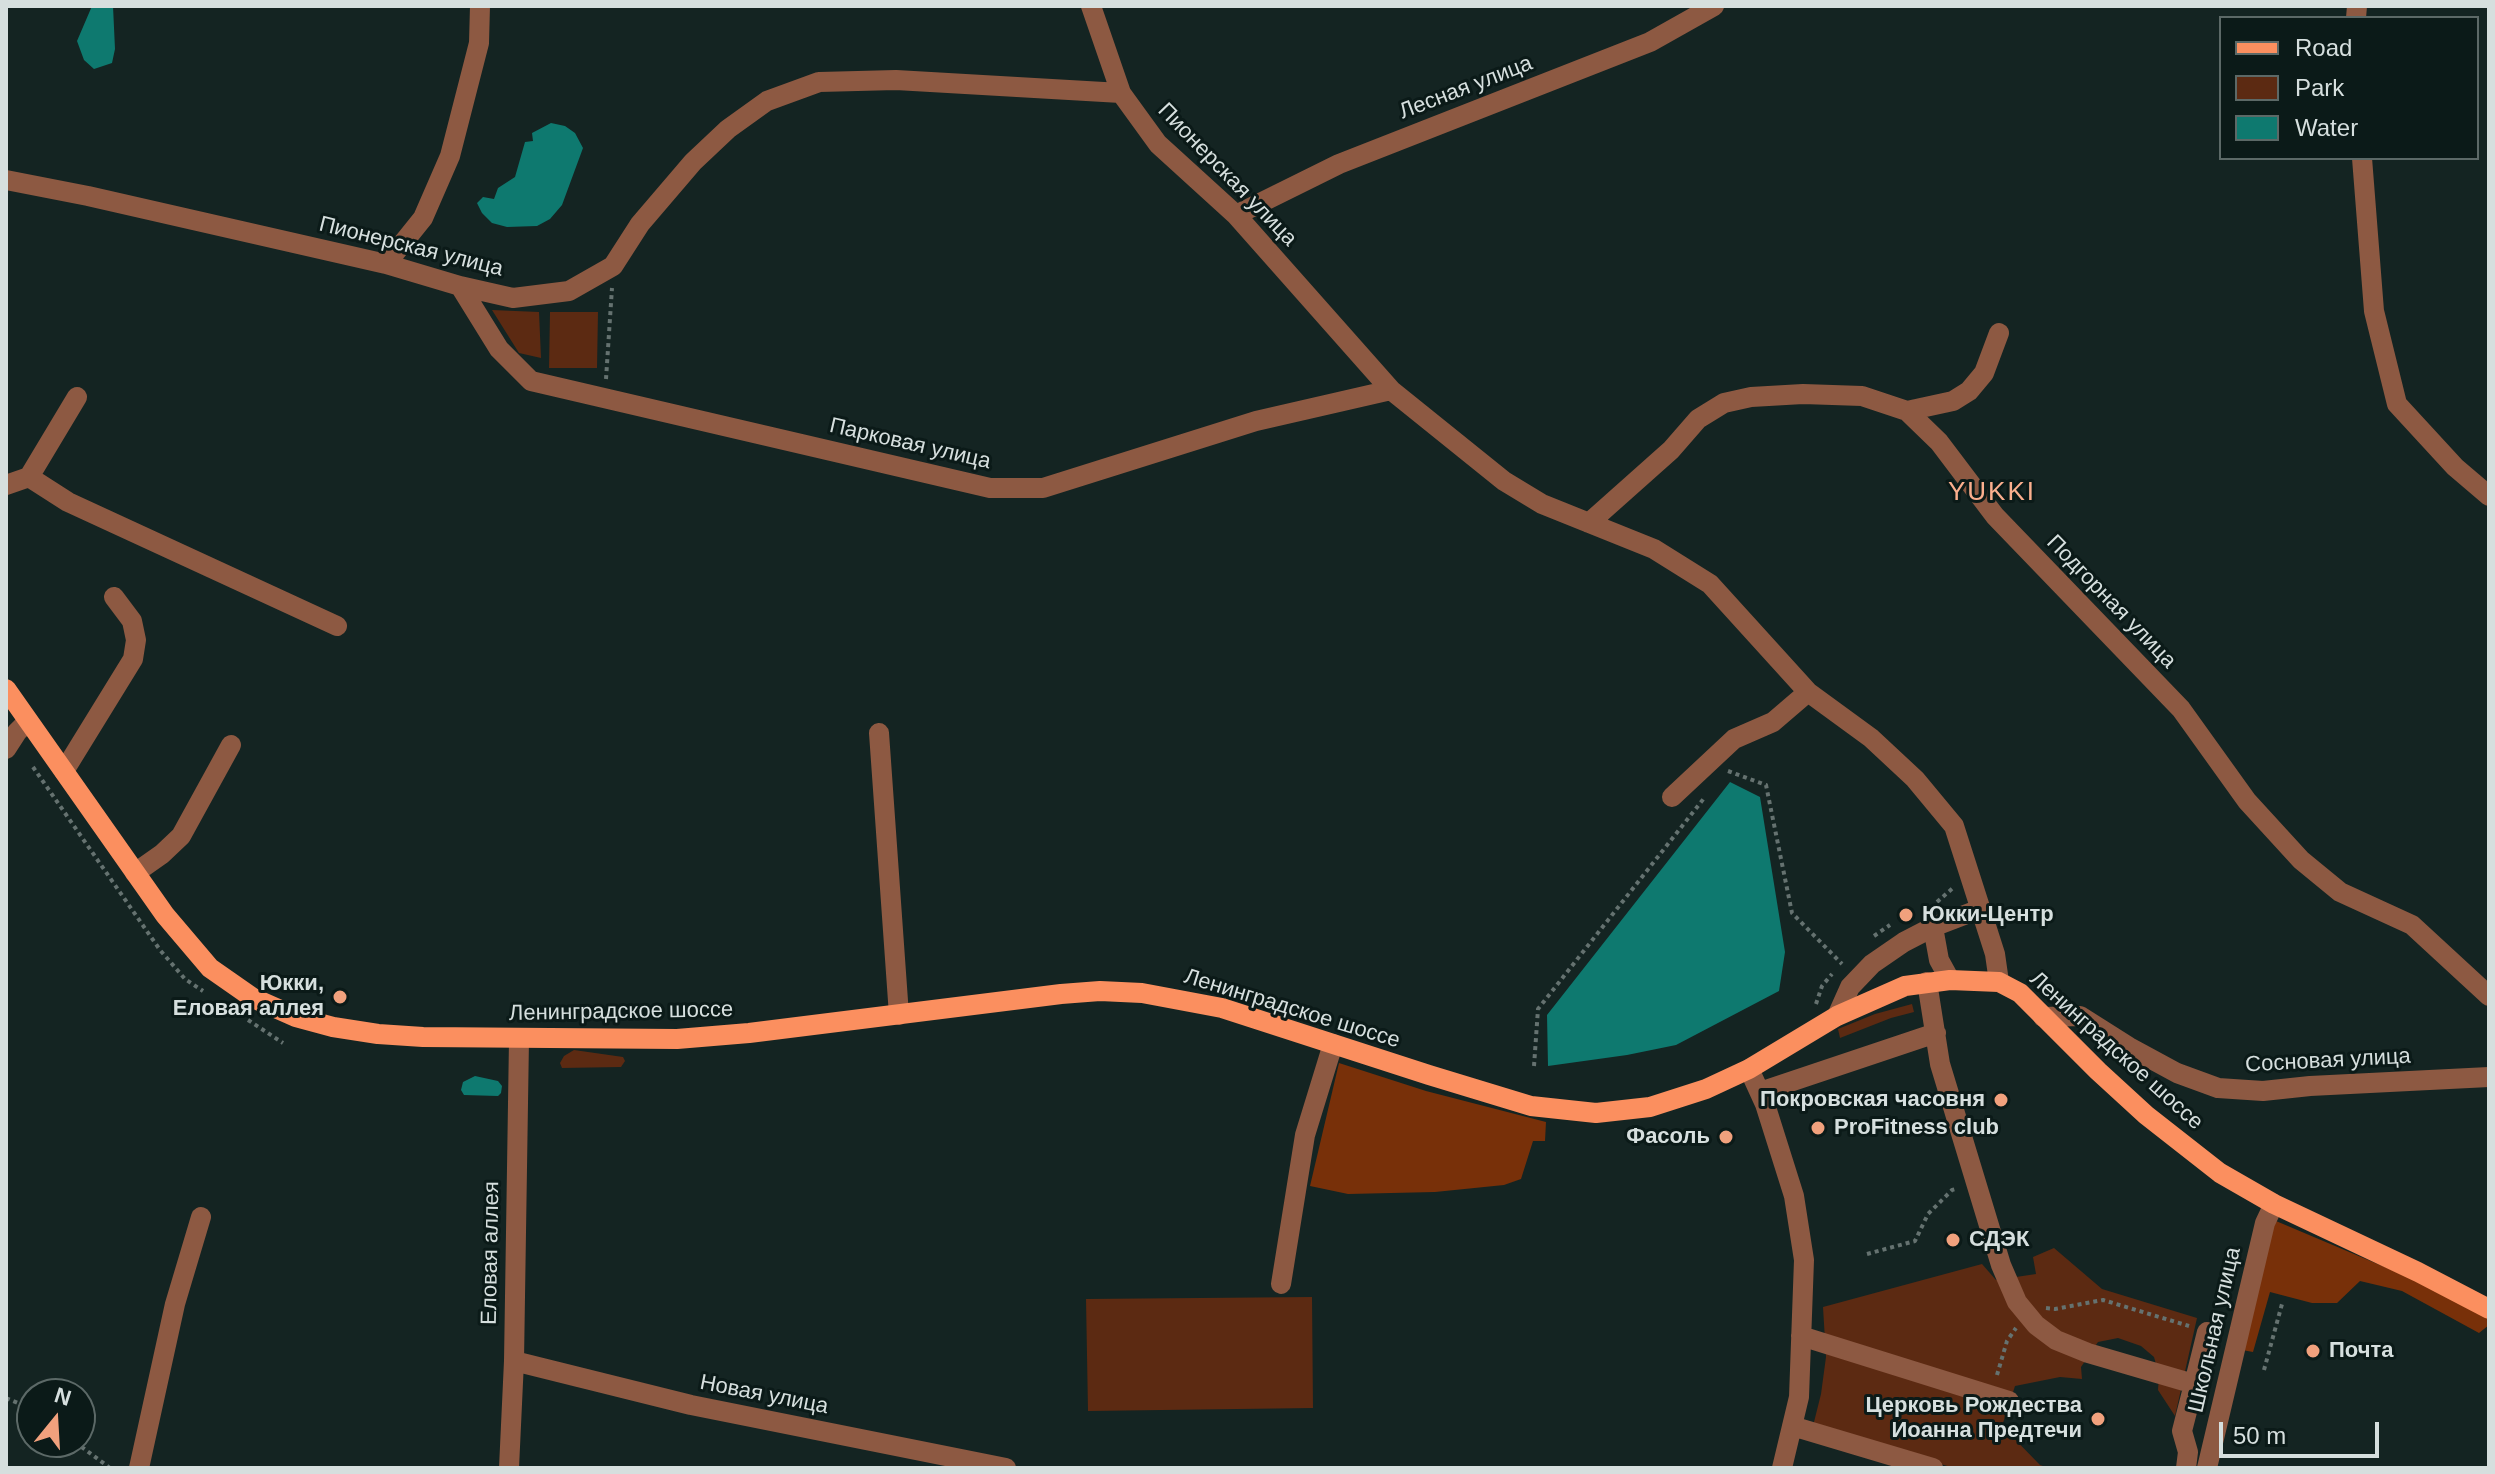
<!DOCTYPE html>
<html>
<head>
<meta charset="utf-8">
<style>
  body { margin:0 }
  #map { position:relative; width:2495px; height:1474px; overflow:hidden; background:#142422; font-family:Arial,sans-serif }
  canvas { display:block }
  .frame { position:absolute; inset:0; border:8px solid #d6dfde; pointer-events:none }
  .legend { position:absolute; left:2219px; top:16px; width:260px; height:144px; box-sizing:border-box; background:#0b1a18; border:2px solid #5c6967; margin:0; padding:10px 14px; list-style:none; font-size:24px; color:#d6dfde }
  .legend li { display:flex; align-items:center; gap:16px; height:40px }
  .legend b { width:40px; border:2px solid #5c6967 }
  .north { position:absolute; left:16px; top:1378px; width:80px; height:80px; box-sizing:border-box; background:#0b1a18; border:2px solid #5c6967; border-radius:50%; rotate:18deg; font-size:22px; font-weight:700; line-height:32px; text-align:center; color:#d6dfde }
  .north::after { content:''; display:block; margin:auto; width:28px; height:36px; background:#f1a17d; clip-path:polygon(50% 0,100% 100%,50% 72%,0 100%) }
  .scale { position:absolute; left:2219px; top:1422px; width:160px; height:36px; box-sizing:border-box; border:4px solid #d6dfde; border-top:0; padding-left:10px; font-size:24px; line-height:28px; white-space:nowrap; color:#d6dfde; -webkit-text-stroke:6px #0b1a18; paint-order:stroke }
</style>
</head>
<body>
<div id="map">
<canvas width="2495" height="1474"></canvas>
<div class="frame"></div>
<ul class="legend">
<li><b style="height:10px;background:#fb8f5f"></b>Road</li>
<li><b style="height:22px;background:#5c2a12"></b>Park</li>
<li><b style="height:22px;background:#0e796f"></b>Water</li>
</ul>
<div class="north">N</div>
<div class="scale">50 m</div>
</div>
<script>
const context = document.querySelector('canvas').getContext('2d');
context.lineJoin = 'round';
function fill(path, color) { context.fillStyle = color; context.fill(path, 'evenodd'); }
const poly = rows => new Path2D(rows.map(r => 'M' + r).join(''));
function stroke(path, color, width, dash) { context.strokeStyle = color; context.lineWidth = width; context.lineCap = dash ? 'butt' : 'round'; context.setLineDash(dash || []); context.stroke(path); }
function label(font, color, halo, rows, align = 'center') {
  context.font = font + ' Arial,sans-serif'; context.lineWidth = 6; context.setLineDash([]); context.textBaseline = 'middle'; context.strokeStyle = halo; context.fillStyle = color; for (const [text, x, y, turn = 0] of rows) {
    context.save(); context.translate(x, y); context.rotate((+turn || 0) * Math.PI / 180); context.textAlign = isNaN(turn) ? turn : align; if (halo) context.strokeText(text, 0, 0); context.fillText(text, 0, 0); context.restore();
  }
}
const green = poly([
  [492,310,539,312,541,358,519,353],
  [550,312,598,312,597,368,549,368],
  [1912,1004,1914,1012,1891,1018,1840,1038,1838,1029,1875,1014],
  [574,1050,623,1057,625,1061,621,1067,562,1068,560,1063,564,1056],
  [2054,1248,2102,1289,2197,1318,2175,1416,2158,1390,2159,1375,2154,1357,2141,1346,2118,1338,2098,1342,2081,1367,2082,1379,2060,1377,2015,1386,2002,1426,2040,1465,2049,1468,1954,1468,1813,1426,1821,1394,1826,1357,1823,1307,1982,1264,1996,1280,2036,1274,2033,1257],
  [1312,1297,1313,1408,1088,1411,1086,1299]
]);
const forest = poly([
  [1339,1063,1426,1091,1546,1122,1545,1141,1533,1141,1521,1179,1504,1185,1435,1192,1348,1194,1310,1186],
  [2276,1221,2406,1276,2489,1319,2489,1325,2479,1333,2402,1291,2360,1281,2337,1303,2312,1303,2270,1292,2253,1352,2242,1350,2270,1233]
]);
const water = poly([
  [92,6,113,6,115,49,112,63,94,69,84,60,77,41],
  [551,123,565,126,575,133,583,148,562,205,550,219,537,226,507,227,492,223,482,213,477,203,483,197,494,199,498,188,515,177,525,142,533,141,532,133],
  [1730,782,1760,797,1785,952,1779,991,1676,1045,1627,1055,1548,1066,1547,1015],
  [475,1076,498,1081,502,1086,501,1093,498,1096,464,1095,461,1090,463,1082]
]);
const path = poly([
  [606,379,612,288],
  [33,767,160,950,185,979,203,991],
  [1728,771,1766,785,1792,913,1842,964],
  [1937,902,1954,887],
  [1874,936,1890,925],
  [1816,1004,1822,986,1832,974],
  [248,1020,283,1043],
  [1534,1066,1538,1009,1705,797],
  [1971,1102,1983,1101],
  [1867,1254,1915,1241,1928,1214,1952,1190,1956,1189],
  [2046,1308,2055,1309,2103,1300,2189,1326],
  [2264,1370,2282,1304],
  [1997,1375,2007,1341,2016,1328],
  [6,1398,32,1409],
  [75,1442,110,1468]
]);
const minor = poly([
  [1091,6,1121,93,1158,144,1236,215,1391,390,1504,481,1542,504,1654,549,1710,584,1808,692,1871,738,1915,779,1954,826,1995,954,1999,982],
  [2356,18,2357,6],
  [2362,158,2374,311,2397,404,2455,467,2489,496],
  [6,180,88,196,386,264,460,286,513,298,569,291,613,266,640,224,693,162,728,129,767,101,819,82,896,80,1121,93],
  [1236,215,1339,164,1650,42,1714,6],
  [386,264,423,218,450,156,479,43,480,6],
  [460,286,499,349,531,381,990,488,1043,488,1256,421,1391,390],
  [1907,411,1953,401,1969,391,1984,373,1999,333],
  [29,477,77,397],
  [6,485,29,477,68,502,337,626],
  [1589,523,1671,450,1698,419,1724,403,1751,397,1803,394,1862,396,1907,411,1939,442,1995,516,2181,709,2247,801,2301,860,2340,892,2412,925,2489,996],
  [879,733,899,1015],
  [6,749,17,732,28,721],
  [64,771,133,659,136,640,132,621,114,597],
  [1672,797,1734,739,1773,722,1808,692],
  [135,873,162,854,181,836,231,745],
  [1933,927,1939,960,1950,980],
  [1927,982,1940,1064,2001,1265,2017,1302,2036,1325,2056,1340,2088,1353,2194,1384,2182,1431,2188,1452,2186,1468],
  [1837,1016,1850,987,1872,964,1904,942,1933,927,1980,909],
  [2043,1017,2080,1016,2129,1047,2177,1073,2218,1088,2263,1091,2310,1086,2489,1077],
  [1749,1069,1765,1104,1794,1196,1804,1260,1799,1397,1782,1468],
  [1760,1092,1936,1033],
  [1281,1284,1305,1135,1333,1044],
  [1801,1336,2009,1401],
  [514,1361,691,1405,1006,1468],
  [2194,1384,2207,1332],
  [1792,1426,1933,1468],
  [139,1468,175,1304,201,1217],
  [509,1468,514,1361,519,1039],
  [2207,1468,2265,1223,2274,1204]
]);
const major = poly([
  [6,689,165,915,210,968,253,998,296,1017,333,1027,378,1034,423,1037,677,1039,749,1033,1061,994,1100,991,1142,993,1222,1008,1429,1075,1531,1106,1596,1113,1650,1107,1706,1089,1749,1069,1837,1016,1905,986,1950,980,1999,982,2020,993,2098,1071,2146,1115,2220,1173,2274,1204,2418,1272,2489,1309]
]);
const markers = [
  [1906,915,8,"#f1a17d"],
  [340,997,8,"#f1a17d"],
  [2001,1100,8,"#f1a17d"],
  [1818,1128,8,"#f1a17d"],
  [1726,1137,8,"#f1a17d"],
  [1953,1240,8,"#f1a17d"],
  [2313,1351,8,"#f1a17d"],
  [2098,1419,8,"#f1a17d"]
];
const streetNames = [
  ["Лесная улица",1466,88,-21],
  ["Пионерская улица",1227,175,46],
  ["Пионерская улица",411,247,14],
  ["Парковая улица",910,444,13],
  ["Подгорная улица",2111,602,46],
  ["Ленинградское шоссе",1292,1009,17],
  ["Ленинградское шоссе",621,1012,-1],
  ["Ленинградское шоссе",2116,1051,42],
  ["Сосновая улица",2328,1061,-3],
  ["Еловая аллея",491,1253,-89],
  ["Школьная улица",2215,1330,-77],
  ["Новая улица",764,1395,11]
];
const poiNames = [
  ["Юкки-Центр",1922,915],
  ["Юкки,",324,984,"right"],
  ["Еловая аллея",324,1009,"right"],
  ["Покровская часовня",1985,1100,"right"],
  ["ProFitness club",1834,1128],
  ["Фасоль",1710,1137,"right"],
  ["СДЭК",1969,1240],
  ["Почта",2329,1351],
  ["Церковь Рождества",2082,1406,"right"],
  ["Иоанна Предтечи",2082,1431,"right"]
];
const quarterNames = [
  ["YUKKI",1992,493]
];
fill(green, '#5c2a12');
fill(forest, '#783009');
fill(water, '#0e796f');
stroke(path, '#657270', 4, [4, 4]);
stroke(minor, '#8d5942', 20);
stroke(major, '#fb8f5f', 20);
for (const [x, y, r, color] of markers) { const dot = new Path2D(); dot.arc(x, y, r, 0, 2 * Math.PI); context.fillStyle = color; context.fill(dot); stroke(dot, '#0b1a18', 3); }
label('22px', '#d6dfde', '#0b1a18', streetNames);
label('bold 22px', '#d6dfde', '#0b1a18', poiNames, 'left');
context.letterSpacing = '2px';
label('26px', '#fbaf8e', '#0b1a18', quarterNames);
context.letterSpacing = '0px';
</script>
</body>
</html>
